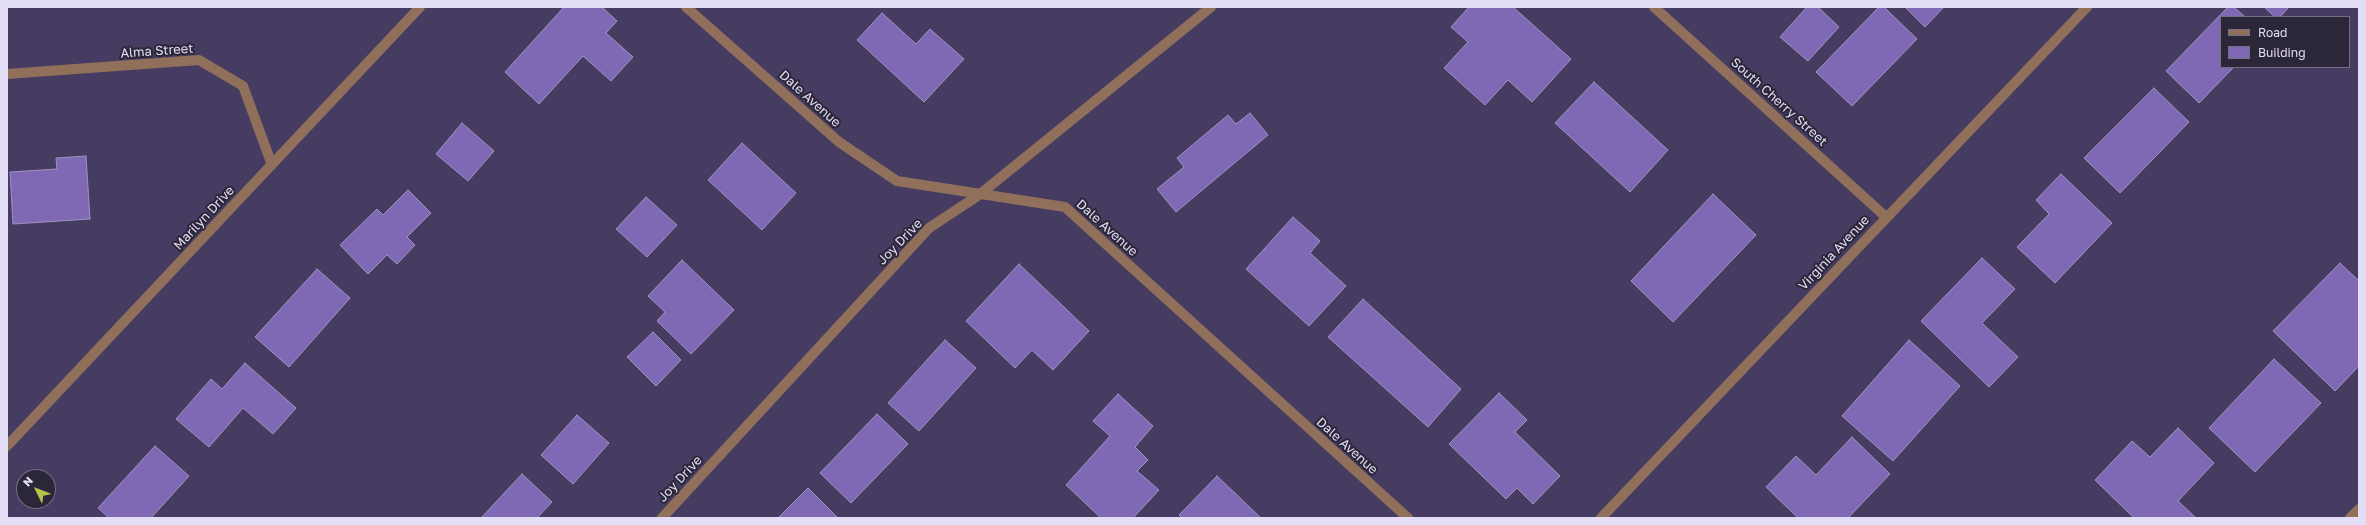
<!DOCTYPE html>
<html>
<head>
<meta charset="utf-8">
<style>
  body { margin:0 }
  #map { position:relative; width:2366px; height:525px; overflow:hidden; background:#463c62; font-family:"Golos Text",sans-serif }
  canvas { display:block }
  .frame { position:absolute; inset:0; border:8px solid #e3ddf5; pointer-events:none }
  .legend { position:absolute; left:2220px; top:16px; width:130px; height:52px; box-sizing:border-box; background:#2b2638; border:1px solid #756f84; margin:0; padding:5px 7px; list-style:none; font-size:12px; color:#e3ddf5 }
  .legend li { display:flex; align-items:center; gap:8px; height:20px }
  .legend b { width:20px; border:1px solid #756f84 }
  .north { position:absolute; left:16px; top:469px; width:40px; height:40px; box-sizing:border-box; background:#2b2638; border:1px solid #756f84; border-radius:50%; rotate:313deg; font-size:11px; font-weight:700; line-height:16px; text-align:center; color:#e3ddf5 }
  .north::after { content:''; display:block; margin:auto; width:14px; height:18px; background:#b3c24b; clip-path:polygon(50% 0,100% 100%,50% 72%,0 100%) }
</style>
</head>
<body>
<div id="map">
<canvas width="2366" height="525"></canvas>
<div class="frame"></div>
<ul class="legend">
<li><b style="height:5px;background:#90705a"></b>Road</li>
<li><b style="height:11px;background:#7f69b4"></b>Building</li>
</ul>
<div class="north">N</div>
</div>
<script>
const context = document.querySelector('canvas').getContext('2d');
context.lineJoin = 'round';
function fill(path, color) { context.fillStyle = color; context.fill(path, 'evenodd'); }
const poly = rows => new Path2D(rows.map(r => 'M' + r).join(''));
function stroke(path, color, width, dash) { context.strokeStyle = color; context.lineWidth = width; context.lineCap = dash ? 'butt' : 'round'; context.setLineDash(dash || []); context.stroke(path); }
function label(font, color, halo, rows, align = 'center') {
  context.font = font + ' "Golos Text",sans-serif'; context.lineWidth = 4; context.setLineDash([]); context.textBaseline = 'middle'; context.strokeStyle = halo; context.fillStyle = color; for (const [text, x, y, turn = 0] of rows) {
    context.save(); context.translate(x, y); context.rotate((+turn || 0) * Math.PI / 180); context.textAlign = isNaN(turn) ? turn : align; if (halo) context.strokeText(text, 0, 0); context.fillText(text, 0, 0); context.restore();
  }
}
const building = poly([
  [564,7,602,7,617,21,606,33,633,57,611,81,583,56,539,104,505,72,564,7],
  [1469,7,1513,7,1571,59,1532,102,1508,80,1485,105,1444,68,1468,42,1451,27,1469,7],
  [1807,7,1818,7,1839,27,1808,61,1780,37,1807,7],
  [1879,7,1884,7,1917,39,1852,106,1816,72,1879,7],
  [1905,7,1944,7,1925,27,1905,7],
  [2228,7,2234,7,2245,17,2221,17,2221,67,2234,67,2199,103,2166,71,2228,7],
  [2264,7,2289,7,2280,17,2275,17,2264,7],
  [882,13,916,44,930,29,964,59,924,102,857,40,882,13],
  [1594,82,1668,150,1630,192,1555,123,1594,82],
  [2154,88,2189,122,2120,193,2084,158,2154,88],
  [1250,113,1268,135,1176,212,1157,189,1184,167,1177,158,1228,115,1236,124,1250,113],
  [462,123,494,151,468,181,436,154,462,123],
  [742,143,796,193,762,230,708,180,742,143],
  [86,156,90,219,13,224,10,172,57,169,56,158,86,156],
  [2061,174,2112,223,2055,283,2017,247,2049,214,2036,200,2061,174],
  [408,190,431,213,407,237,415,245,397,264,387,255,368,274,340,245,377,209,383,215,408,190],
  [1713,194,1756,235,1673,322,1631,281,1713,194],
  [646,197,677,225,647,257,616,229,646,197],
  [1293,217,1320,241,1310,253,1346,286,1309,326,1246,269,1293,217],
  [1982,258,2015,289,1982,323,2018,357,1989,387,1921,321,1982,258],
  [682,260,734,310,691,354,657,321,665,312,648,296,682,260],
  [2340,263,2359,281,2359,366,2335,391,2273,331,2340,263],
  [1019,264,1089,331,1053,370,1032,350,1015,368,966,321,1019,264],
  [317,269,350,298,289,367,255,337,317,269],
  [1363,299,1461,389,1428,427,1328,337,1363,299],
  [653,332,681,360,656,386,627,357,653,332],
  [945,340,976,368,919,431,888,403,945,340],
  [1909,340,1960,386,1893,461,1842,416,1909,340],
  [2274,359,2321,403,2255,472,2209,428,2274,359],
  [245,363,296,408,273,434,243,408,209,447,176,419,211,379,222,389,245,363],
  [1499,393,1527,420,1515,432,1560,476,1533,504,1517,488,1506,499,1449,444,1499,393],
  [1118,394,1153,426,1135,447,1148,460,1137,471,1159,490,1133,518,1101,518,1066,485,1110,436,1093,421,1118,394],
  [877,414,908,444,851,503,820,473,877,414],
  [577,415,609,443,573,484,541,455,577,415],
  [2178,428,2214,463,2178,501,2196,518,2134,518,2095,480,2132,441,2150,457,2178,428],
  [1852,437,1890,474,1848,518,1798,518,1766,487,1796,456,1816,475,1852,437],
  [155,446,189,476,151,518,109,518,98,508,155,446],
  [522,474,552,502,537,518,481,518,522,474],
  [1217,476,1261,518,1182,518,1179,515,1217,476],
  [808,488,838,518,778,518,808,488]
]);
const minor = poly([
  [686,7,839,142,897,181,1065,207,1408,518],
  [1654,7,1886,217],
  [7,74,199,60,243,86,272,165],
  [7,446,420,7],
  [662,518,929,228,979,195,1211,7],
  [1601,518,2087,7],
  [2350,518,2359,509]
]);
const streetNames = [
  ["Alma Street",157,51,-4],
  ["Dale Avenue",810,99,42],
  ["South Cherry Street",1779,102,42],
  ["Marilyn Drive",204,218,-47],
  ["Dale Avenue",1107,228,42],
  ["Joy Drive",900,242,-46],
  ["Virginia Avenue",1834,253,-47],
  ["Dale Avenue",1347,446,42],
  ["Joy Drive",680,479,-47]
];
fill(building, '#7f69b4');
stroke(building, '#9f94c0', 1);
stroke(minor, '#90705a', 10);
label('13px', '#e3ddf5', '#2b2638', streetNames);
</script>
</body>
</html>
